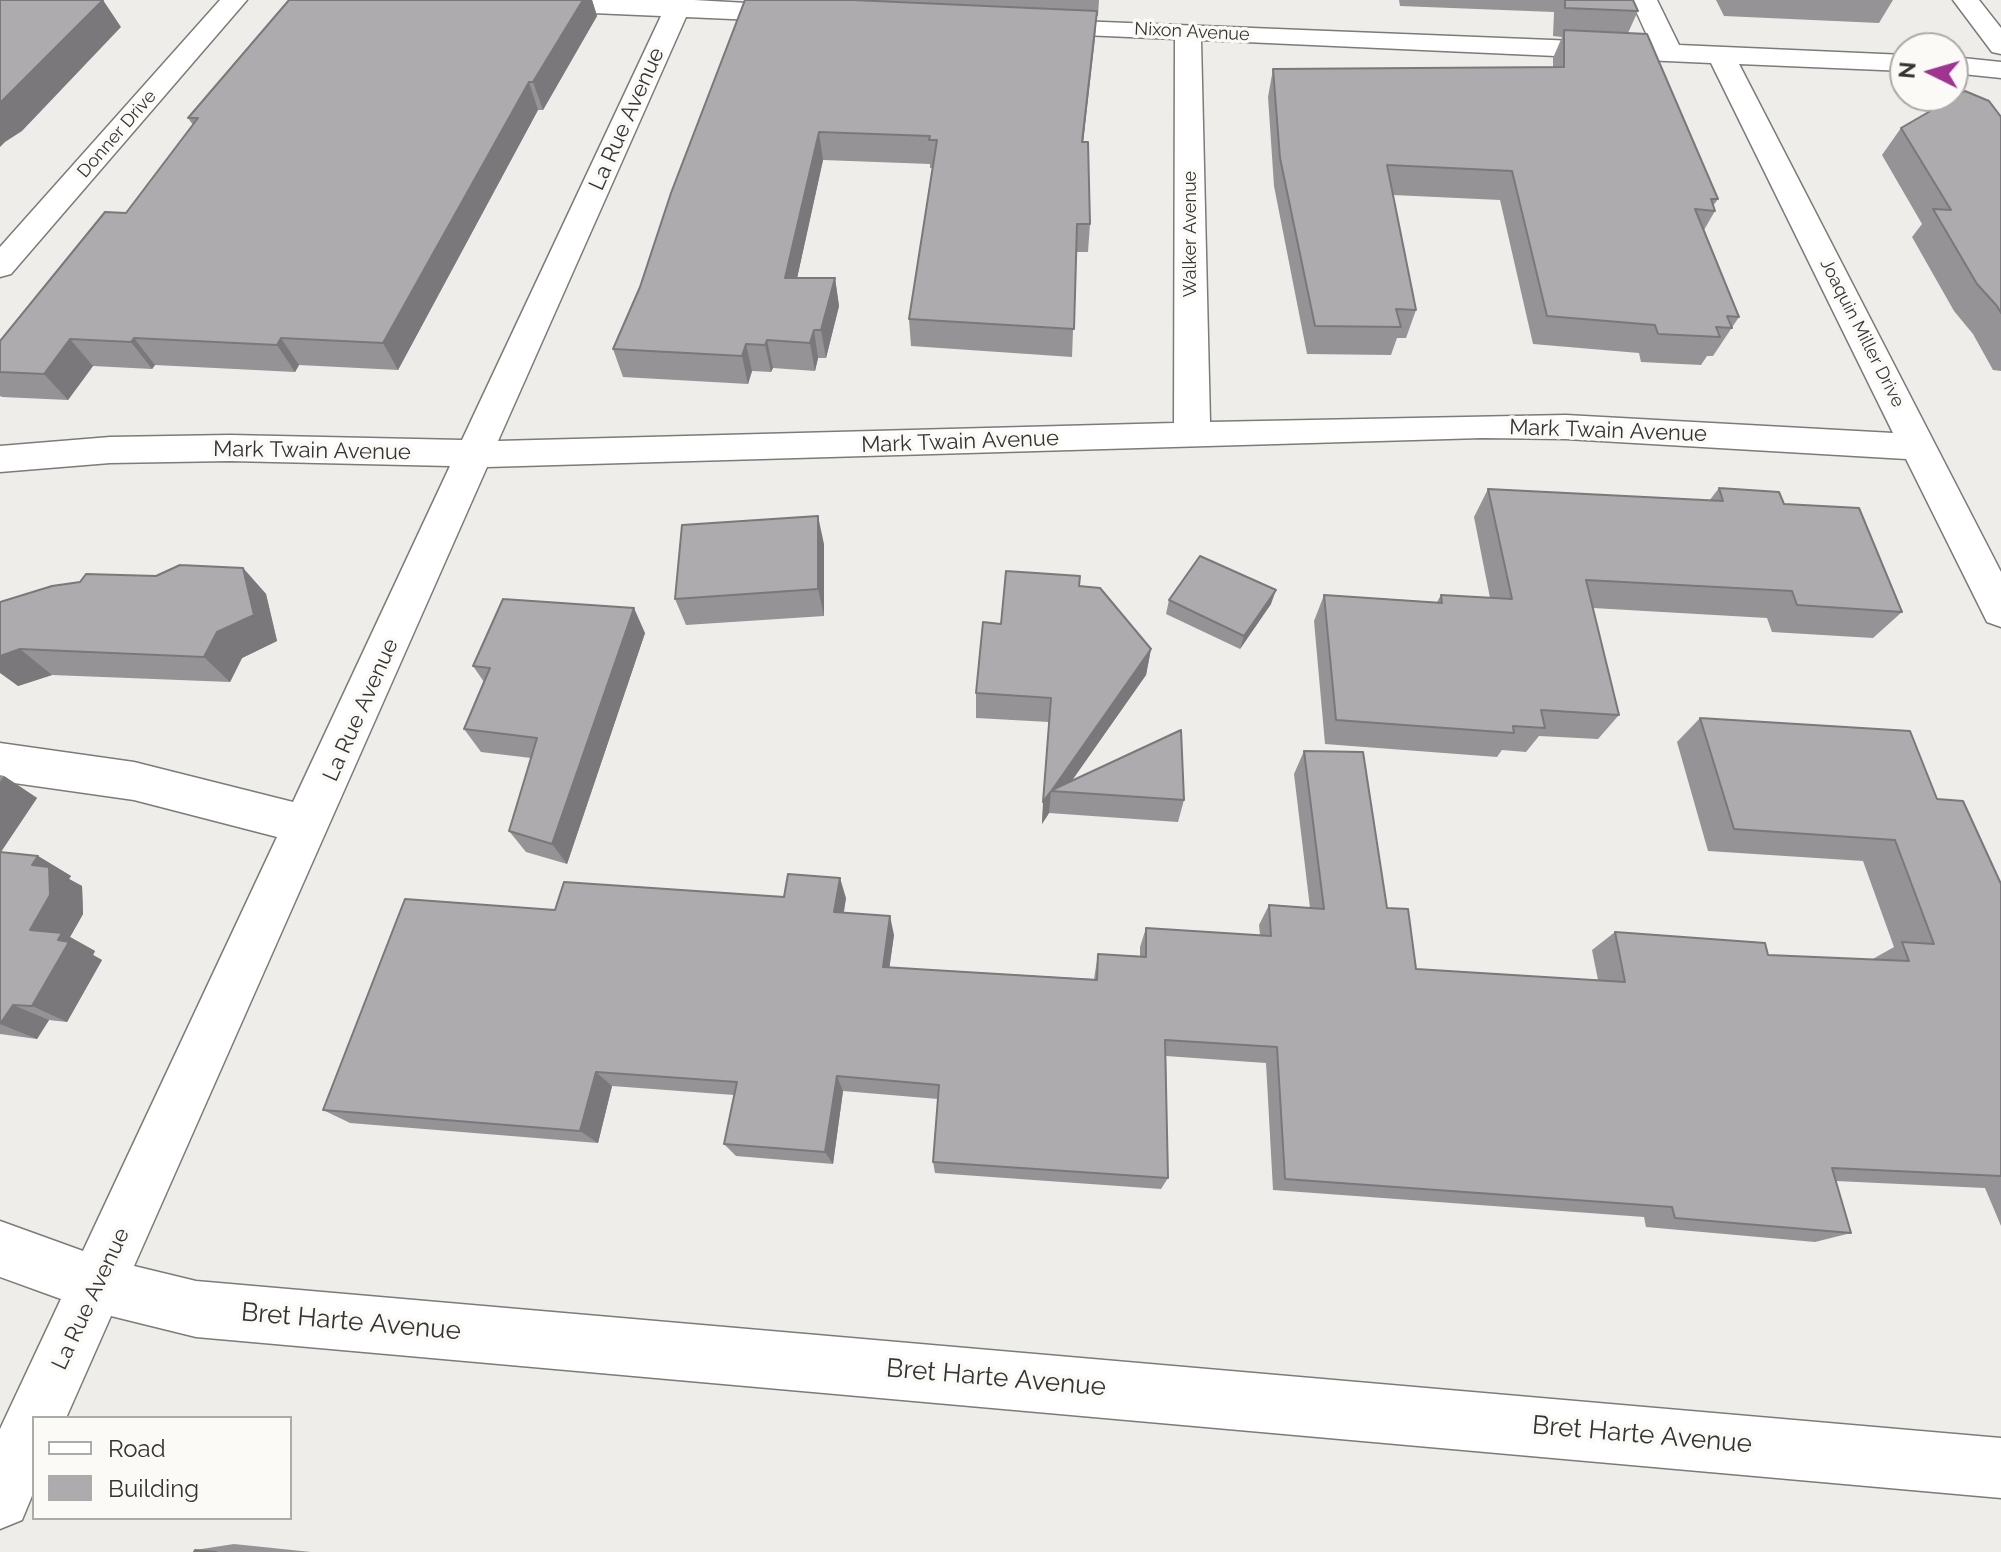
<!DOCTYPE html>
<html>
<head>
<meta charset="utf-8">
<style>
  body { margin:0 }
  #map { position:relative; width:2001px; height:1552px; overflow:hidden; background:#eeedea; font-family:Raleway,sans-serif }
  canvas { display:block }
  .legend { position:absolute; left:32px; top:1416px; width:260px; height:104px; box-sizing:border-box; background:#fbfaf7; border:2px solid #ababa9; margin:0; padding:10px 14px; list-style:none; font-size:24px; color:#343433 }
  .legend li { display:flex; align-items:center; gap:16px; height:40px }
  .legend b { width:40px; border:2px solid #ababa9 }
  .north { position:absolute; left:1889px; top:32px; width:80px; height:80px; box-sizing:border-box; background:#fbfaf7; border:2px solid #ababa9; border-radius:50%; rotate:275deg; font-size:22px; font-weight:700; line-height:32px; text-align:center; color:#343433 }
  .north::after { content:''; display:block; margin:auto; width:28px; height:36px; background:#a13393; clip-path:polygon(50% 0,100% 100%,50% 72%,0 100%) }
</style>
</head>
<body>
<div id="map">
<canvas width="2001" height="1552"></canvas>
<ul class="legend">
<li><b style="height:10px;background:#fff"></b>Road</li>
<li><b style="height:22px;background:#aeabae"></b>Building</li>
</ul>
<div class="north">N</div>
</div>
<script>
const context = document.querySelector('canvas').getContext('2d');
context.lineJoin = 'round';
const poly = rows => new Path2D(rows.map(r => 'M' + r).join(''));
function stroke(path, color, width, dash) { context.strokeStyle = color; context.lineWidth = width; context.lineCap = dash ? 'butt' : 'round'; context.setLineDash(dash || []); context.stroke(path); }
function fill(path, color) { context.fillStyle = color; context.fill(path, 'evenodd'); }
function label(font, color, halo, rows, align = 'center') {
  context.font = font + ' Raleway,sans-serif'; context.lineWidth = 7; context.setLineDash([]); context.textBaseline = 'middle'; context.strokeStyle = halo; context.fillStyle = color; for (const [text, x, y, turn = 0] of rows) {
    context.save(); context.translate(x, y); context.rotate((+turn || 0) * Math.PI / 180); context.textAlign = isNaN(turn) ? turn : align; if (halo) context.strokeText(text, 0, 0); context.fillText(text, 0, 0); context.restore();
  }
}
const minor = poly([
  [220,0,247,0,11,274,0,277,0,247,220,0],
  [466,0,694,0,800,6,813,14,800,22,686,17,498,441,1174,423,1175,39,1037,33,1024,25,1028,19,1651,44,1631,0,1657,0,1679,45,1905,55,1905,71,1739,64,2001,572,2001,627,1987,622,1906,459,1566,439,1482,438,487,467,134,1266,196,1281,2001,1438,2001,1498,196,1337,111,1316,66,1418,34,1418,34,1491,22,1520,0,1529,0,1429,61,1299,0,1277,0,1221,83,1251,277,837,134,800,0,781,0,743,134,762,293,802,450,466,230,461,110,463,0,472,0,446,110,437,230,435,462,440,661,16,479,8,466,0],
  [1201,40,1711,63,1893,433,1566,415,1210,422,1201,40],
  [1953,0,1979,0,2001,28,2001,54,1992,52,1953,0],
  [1953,57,2001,62,2001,78,1953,73,1953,57]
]);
const wall = poly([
  [289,0,592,0,597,16,543,110,538,110,398,370,299,365,295,372,155,365,152,369,93,366,68,400,2,397,0,396,0,341,126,213,193,125,188,118],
  [745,0,1099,0,1098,16,1096,16,1083,142,1090,224,1088,252,1076,252,1072,357,911,346,909,319,933,168,930,168,930,164,823,160,797,278,835,278,839,306,826,358,818,358,815,371,773,368,771,372,752,371,748,384,623,377,613,349,640,287],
  [1399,0,1633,0,1638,11,1628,33,1718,199,1713,206,1715,211,1704,230,1739,317,1713,356,1707,356,1701,365,1641,362,1639,353,1533,344,1500,200,1393,195,1416,310,1406,338,1397,338,1391,355,1307,354,1274,186,1268,97,1273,69,1553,67,1553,58,1562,37,1553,36,1554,12,1400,6],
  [1716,0,1893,0,1879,23,1724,16],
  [2001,117,2001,371,1993,370,1973,334,1954,311,1912,237,1922,224,1882,155,1901,128],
  [1719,488,1784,504,1902,612,1873,638,1772,632,1767,618,1593,608,1619,715,1598,739,1539,736,1526,752,1502,750,1497,757,1325,744,1314,621,1324,595,1437,602,1441,595,1490,598,1474,517,1488,489,1709,501],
  [824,544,824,616,686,625,675,599],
  [243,568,266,594,277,641,242,658,230,682,52,675,18,686,0,602,156,576],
  [1079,586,1151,649,1146,675,1072,780,1184,800,1178,822,1049,813,1042,824,1049,722,976,718,976,693,1001,624],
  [1169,600,1271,604,1240,649,1166,614],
  [645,633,567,864,526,852,509,831,531,758,481,752,464,729,484,682,473,666],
  [1700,718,1937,799,2001,884,2001,1226,1985,1188,1836,1181,1851,1233,1815,1242,1646,1227,1644,1217,1273,1190,1266,1063,1166,1056,1168,1178,1161,1189,935,1173,933,1162,938,1099,843,1091,833,1164,736,1156,724,1144,734,1095,612,1086,598,1143,350,1123,323,1110,555,910,784,897,846,898,844,912,894,935,889,968,1094,979,1098,954,1140,956,1140,947,1146,928,1260,935,1259,925,1269,905,1310,908,1294,774,1304,751,1387,908,1416,969,1598,980,1592,950,1615,932,1768,955,1871,960,1894,947,1863,861,1708,851,1677,742],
  [0,775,4,776,37,798,1,852,38,856,71,876,69,879,82,886,83,914,70,937,95,951,93,955,102,960,67,1022,49,1020,37,1039,0,1034],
  [234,1544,311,1552,194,1552,195,1550]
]);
const shadedWall = poly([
  [103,0,121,27,22,131,5,142,0,147,0,103],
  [583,0,592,0,597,16,543,110,533,82],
  [1097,11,1095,38,1080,170,1082,142],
  [529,82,538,110,398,370,383,343],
  [819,132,823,160,791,306,785,278],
  [835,278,839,306,826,358,821,330],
  [814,330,818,358,815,371,810,343],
  [134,338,155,365,152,369,131,342],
  [281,338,299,365,295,372,277,345],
  [70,339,93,366,68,400,44,374],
  [767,340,773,368,771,372,765,345],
  [746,344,752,371,748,384,742,356],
  [818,516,824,544,824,616,818,589],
  [243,568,266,594,277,641,242,658,230,682,204,657],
  [1276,590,1271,604,1240,649,1244,636],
  [634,608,645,633,567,864,552,844],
  [20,649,52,675,18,686,0,673,0,656],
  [1151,649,1146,675,1064,792,1052,791],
  [4,776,37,798,0,853,0,782],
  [1051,791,1049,813,1042,824,1043,802],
  [38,856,71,876,69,879,82,886,83,914,70,937,95,951,93,955,102,960,67,1022,32,1006,30,930,32,865],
  [840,878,846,898,840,931,834,912],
  [890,916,894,935,887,985,883,967],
  [13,1005,49,1020,37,1039,0,1024],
  [596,1072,612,1086,598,1143,580,1131],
  [837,1076,843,1091,833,1164,825,1152]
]);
const building = poly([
  [0,0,103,0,0,103,0,0],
  [289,0,583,0,533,82,529,82,383,343,281,338,277,345,134,338,131,342,70,339,44,374,0,372,0,341,105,212,126,213,198,118,188,118,289,0],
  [745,0,853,0,1097,11,1082,142,1088,142,1090,224,1077,224,1074,329,909,319,937,140,929,140,930,136,819,132,785,278,835,278,821,330,814,330,810,343,767,340,765,345,746,344,742,356,613,349,640,287,671,193,745,0],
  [1565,0,1633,0,1638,11,1565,8,1565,0],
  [1564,30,1647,34,1718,199,1711,199,1715,211,1695,209,1739,317,1727,316,1732,328,1716,327,1720,337,1658,334,1655,325,1547,316,1512,171,1387,165,1416,310,1396,309,1401,327,1315,326,1280,158,1273,69,1564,67,1564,30],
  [1965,91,1989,101,2001,117,2001,313,1997,306,1977,284,1933,209,1951,210,1901,128,1965,91],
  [1719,488,1779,492,1784,504,1859,508,1902,612,1797,605,1792,591,1586,580,1619,715,1541,710,1545,728,1513,726,1514,733,1336,720,1324,595,1442,603,1441,595,1512,599,1488,489,1723,501,1719,488],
  [818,516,818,589,675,599,682,525,818,516],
  [1200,556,1276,590,1244,636,1169,600,1200,556],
  [180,565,243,568,254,615,217,632,204,657,20,649,0,656,0,602,52,586,80,582,86,574,156,576,180,565],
  [1006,571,1080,576,1079,586,1100,588,1151,649,1052,790,1181,730,1184,800,1051,791,1043,802,1051,698,976,693,983,622,1001,624,1006,571],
  [503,599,634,608,552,844,509,831,537,738,464,729,490,668,473,666,503,599],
  [1700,718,1910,731,1937,799,1963,801,2001,884,2001,1176,1832,1168,1851,1233,1675,1218,1672,1207,1285,1179,1277,1047,1165,1040,1168,1178,933,1162,939,1085,837,1076,825,1152,724,1144,737,1082,596,1072,580,1131,323,1110,405,899,555,910,564,882,784,897,788,874,840,878,834,912,890,916,883,967,1097,980,1098,954,1146,957,1146,928,1271,936,1269,905,1324,909,1304,751,1363,752,1387,908,1408,909,1416,969,1625,982,1615,932,1765,943,1768,955,1909,961,1902,942,1934,944,1895,840,1734,829,1700,718],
  [0,852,38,856,32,865,49,867,50,895,30,930,62,933,58,940,69,942,32,1006,13,1005,0,1024,0,852],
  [195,1550,216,1552,194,1552,195,1550]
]);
const farStreetnames = [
  ["Nixon Avenue",1192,32,3],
  ["Donner Drive",117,134,-49],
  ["Walker Avenue",1191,234,-90],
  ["Joaquin Miller Drive",1862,333,63]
];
const streetNames = [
  ["La Rue Avenue",627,119,-66],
  ["Mark Twain Avenue",1608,431,2],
  ["Mark Twain Avenue",960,442,-2],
  ["Mark Twain Avenue",312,451,1],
  ["La Rue Avenue",361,710,-66],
  ["La Rue Avenue",91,1299,-65]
];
const nearStreetnames = [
  ["Bret Harte Avenue",351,1322,5],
  ["Bret Harte Avenue",996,1378,5],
  ["Bret Harte Avenue",1642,1435,5]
];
stroke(minor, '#7c7b78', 3);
fill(minor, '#fff');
fill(wall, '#969396');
fill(shadedWall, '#7a787a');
fill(building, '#aeabae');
stroke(building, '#7a787a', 2);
label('18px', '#343433', '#fbfaf7', farStreetnames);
label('22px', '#343433', '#fbfaf7', streetNames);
label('26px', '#343433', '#fbfaf7', nearStreetnames);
</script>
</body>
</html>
